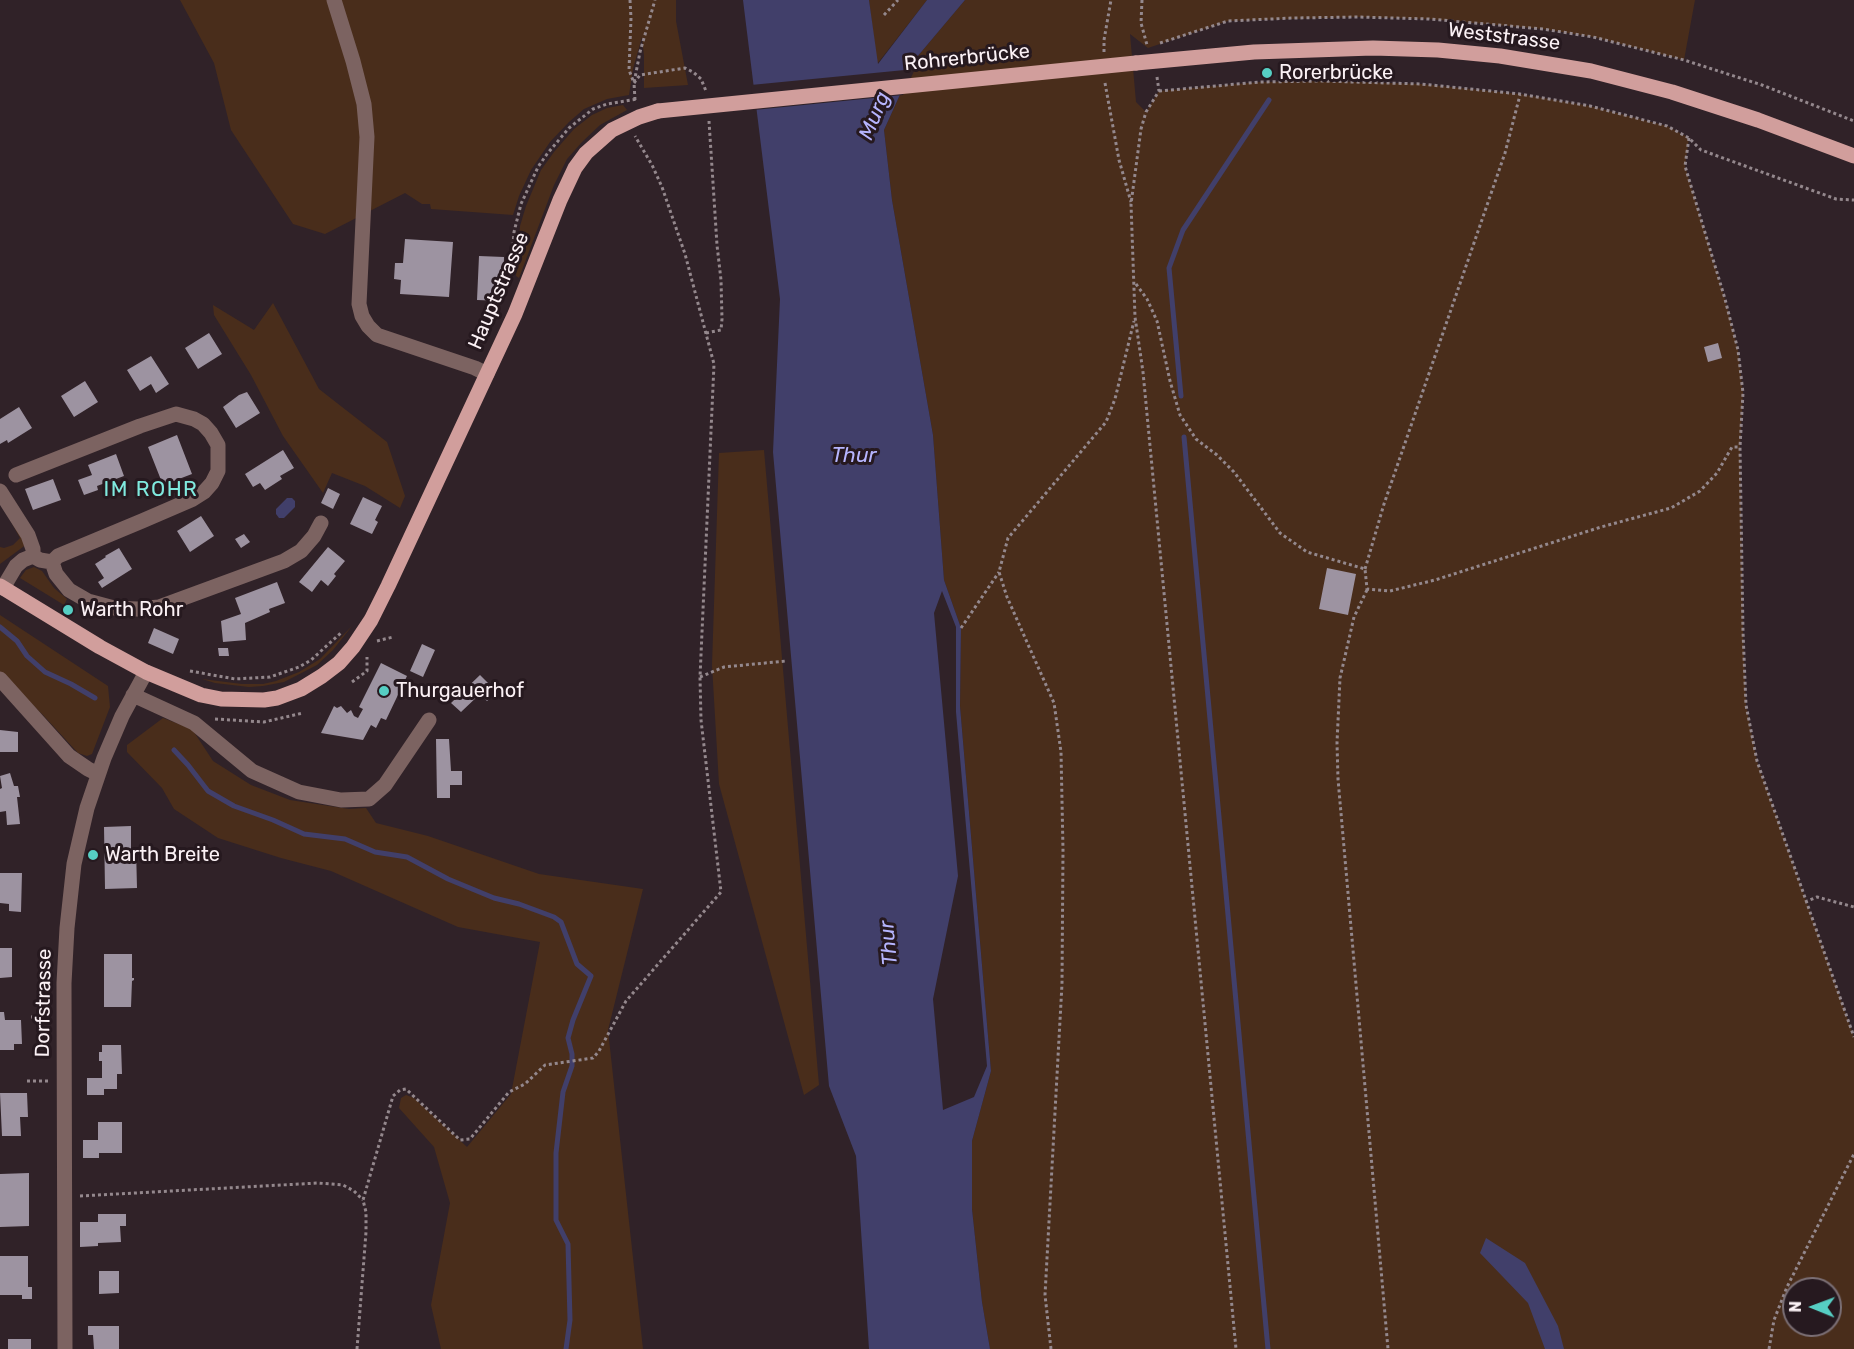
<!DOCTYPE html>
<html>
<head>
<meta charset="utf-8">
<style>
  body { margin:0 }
  #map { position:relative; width:1854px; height:1349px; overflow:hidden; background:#302228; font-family:Rubik,sans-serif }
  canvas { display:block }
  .north { position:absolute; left:1782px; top:1277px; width:60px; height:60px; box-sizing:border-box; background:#26191f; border:2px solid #7b6f75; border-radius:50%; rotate:271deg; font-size:16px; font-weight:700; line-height:24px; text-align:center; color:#fbf1f5 }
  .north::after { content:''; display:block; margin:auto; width:21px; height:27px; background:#56cec3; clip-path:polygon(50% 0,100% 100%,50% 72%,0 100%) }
</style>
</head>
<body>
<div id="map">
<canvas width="1854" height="1349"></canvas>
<div class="north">N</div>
</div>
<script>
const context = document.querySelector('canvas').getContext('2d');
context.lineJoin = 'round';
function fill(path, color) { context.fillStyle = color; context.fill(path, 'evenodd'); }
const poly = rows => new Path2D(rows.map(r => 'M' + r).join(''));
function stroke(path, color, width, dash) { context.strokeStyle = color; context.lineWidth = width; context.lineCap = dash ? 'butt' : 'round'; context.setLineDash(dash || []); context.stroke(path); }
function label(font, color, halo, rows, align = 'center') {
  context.font = font + ' Rubik,sans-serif'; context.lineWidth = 6; context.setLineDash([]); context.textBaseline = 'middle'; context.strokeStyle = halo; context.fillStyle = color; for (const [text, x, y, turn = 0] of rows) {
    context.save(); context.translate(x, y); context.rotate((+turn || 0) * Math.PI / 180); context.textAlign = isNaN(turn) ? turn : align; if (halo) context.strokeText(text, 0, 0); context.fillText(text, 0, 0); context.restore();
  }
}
const green = poly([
  [180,0,676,0,676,21,688,85,644,88,644,56,642,37,633,69,629,95,607,99,584,109,569,122,550,142,531,170,519,196,513,215,431,209,430,204,422,204,405,193,325,234,293,224,231,130,214,63],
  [869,0,927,0,877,64],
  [965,0,1695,0,1684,60,1593,37,1543,29,1429,19,1359,17,1228,21,1148,48,1130,34,1136,102,1146,112,1159,91,1260,82,1321,81,1421,84,1520,94,1590,106,1667,126,1689,138,1685,166,1725,299,1738,350,1743,393,1740,447,1743,632,1746,705,1757,761,1854,1037,1854,1349,990,1349,982,1302,972,1209,972,1141,991,1071,960,706,961,628,944,580,933,435,892,200,884,130,917,57],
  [1794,1289,1830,1289,1830,1325,1794,1325],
  [623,105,627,110,600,125,582,142,567,159,554,185,519,278,516,276,520,226,526,206,541,170,554,152,574,129,592,115,607,108],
  [273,303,319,389,387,442,405,496,400,508,365,486,332,473,323,493,283,436,251,375,214,315,213,305,254,330],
  [764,450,819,1085,804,1095,719,784,712,665,719,453],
  [4,509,27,544,0,564,0,547,4,548,13,545,20,538],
  [34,567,42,571,54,588,67,599,64,605,20,578,26,570],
  [0,615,108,686,110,707,92,754,87,756,78,753,43,715,0,673],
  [352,626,333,650,317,665,284,682,263,686,249,687,215,683,202,679,242,684,263,684,276,681,299,672,320,659],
  [163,718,192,729,213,761,251,785,290,800,349,809,366,808,376,823,428,836,539,874,643,889,608,1030,643,1349,441,1349,431,1305,450,1203,434,1147,399,1108,401,1098,406,1095,414,1098,467,1147,511,1094,540,942,458,927,331,871,281,858,218,838,174,809,162,788,127,752,127,745]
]);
const water = poly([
  [743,0,869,0,878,64,927,0,965,0,917,57,884,130,892,200,933,435,944,580,961,628,960,706,991,1071,972,1141,972,1209,982,1302,990,1349,869,1349,856,1156,829,1086,773,452,780,299],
  [942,591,956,627,956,712,987,1066,974,1097,943,1110,933,999,958,876,934,613],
  [287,498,292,498,295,501,295,507,284,518,279,518,276,514,276,509],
  [1486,1238,1525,1263,1558,1326,1564,1349,1545,1349,1528,1303,1480,1253]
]);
const pier = poly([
  [915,69,903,95,754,110,751,85]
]);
const stream = poly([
  [1181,396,1169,268,1183,230,1269,100],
  [1184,437,1268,1349],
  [0,627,17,641,27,656,45,672,71,684,95,698],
  [174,750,188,765,208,791,234,806,273,820,304,834,345,839,375,852,407,857,448,879,494,898,519,904,554,917,561,922,577,964,591,976,573,1020,568,1038,572,1054,572,1066,563,1092,556,1153,556,1220,568,1244,570,1320,566,1349]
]);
const building = poly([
  [405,239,453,242,449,297,400,294,401,280,394,279,395,263,403,263],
  [479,256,504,257,503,301,477,300],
  [209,333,222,354,198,369,185,348],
  [1718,343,1722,358,1708,362,1704,347],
  [151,356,169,384,156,393,151,384,140,391,127,370],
  [85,381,98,402,74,417,61,396],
  [247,392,260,413,236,428,223,407,239,395],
  [19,407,32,428,8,443,7,440,0,444,0,419],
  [177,435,192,474,163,485,148,447],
  [283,450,294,468,280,476,282,479,265,490,260,483,253,487,245,474],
  [116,454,124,476,97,486,98,490,84,495,78,480,92,475,88,465],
  [53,479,61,500,33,510,25,489],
  [328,488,340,494,333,509,321,503],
  [363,497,382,506,375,520,378,522,372,534,350,524],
  [201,516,214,536,190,552,177,531],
  [244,534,250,542,241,548,235,539],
  [328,547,345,561,334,574,336,576,328,586,321,580,312,592,299,582],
  [119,548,132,569,102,588,98,582,104,578,95,564,106,557,105,556],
  [1327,568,1356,574,1348,615,1319,609],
  [277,582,285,603,269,609,270,612,245,623,246,640,223,642,221,621,241,614,235,598],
  [154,628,179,639,173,654,148,643],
  [422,644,435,650,423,677,410,671],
  [218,648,228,648,229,656,219,656],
  [381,663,407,676,386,720,381,718,376,728,371,725,363,740,321,733,334,706,337,708,341,706,347,713,351,710,354,716,358,718,363,709,359,707],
  [480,675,497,692,487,701,480,694,461,712,451,703],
  [0,730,18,732,18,752,0,752],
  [436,739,449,739,451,771,462,771,462,785,450,785,450,798,437,798],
  [10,773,14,786,18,786,20,797,17,797,20,824,7,825,6,811,0,812,0,789,2,788,0,776],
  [131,826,131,848,136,848,137,888,105,889,104,827],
  [0,873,22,873,21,912,9,911,9,904,0,903],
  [0,948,12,948,12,977,0,978],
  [104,954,132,954,132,978,134,978,134,980,132,981,131,1007,104,1007],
  [0,1012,4,1012,5,1020,21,1020,22,1044,14,1044,14,1050,0,1050],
  [102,1045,121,1045,122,1074,117,1074,117,1089,104,1089,104,1095,87,1095,87,1078,102,1078,102,1061,99,1061,99,1052,102,1052],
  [0,1093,27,1093,28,1117,20,1117,21,1136,2,1136],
  [98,1122,122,1122,122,1153,99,1153,99,1158,83,1158,83,1140,98,1140],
  [29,1173,29,1226,0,1227,0,1174],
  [98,1214,126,1214,126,1226,120,1226,121,1242,98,1243,98,1246,80,1247,80,1222,98,1222],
  [0,1256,28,1256,28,1287,32,1287,32,1299,22,1299,22,1295,0,1295],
  [99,1271,119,1271,119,1293,99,1294],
  [88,1326,119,1326,119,1349,94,1349,93,1335,88,1335],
  [8,1339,31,1339,31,1349,8,1349]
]);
const path = poly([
  [630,0,631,18,629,70,634,83,640,75,685,68,693,72,701,79,706,91],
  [1142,0,1141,23,1147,45],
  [884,15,898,0],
  [1160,43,1228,21,1293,18,1359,17,1429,19,1543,29,1593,37,1684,60,1762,85,1854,121],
  [1104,52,1104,40,1111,0],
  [1157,77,1159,91,1146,112,1141,129,1131,204,1135,317,1143,372,1236,1349],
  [1105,83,1119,160,1131,202],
  [1159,91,1260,82,1321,81,1421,84,1520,94,1590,106,1667,126,1689,138,1701,150,1836,199,1854,200],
  [635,100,634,83,640,52,655,0],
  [1689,138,1685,166,1725,299,1738,350,1743,393,1740,447,1743,632,1746,705,1757,761,1854,1037],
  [511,275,514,232,521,204,538,167,547,154,569,128,593,109,607,104,637,99],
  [1136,284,1147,299,1157,321,1170,381,1180,415,1196,439,1217,455,1234,472,1280,533,1307,552,1365,569,1367,589,1390,591,1435,580,1601,527,1671,508,1700,491,1717,473,1732,447,1740,447],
  [706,333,721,330,722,319,721,280,717,245,709,121],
  [1365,569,1384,504,1505,153,1520,95],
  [1367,590,1354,617,1340,678,1337,743,1338,779,1388,1349],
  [961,628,999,572],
  [377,641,393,637],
  [190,671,235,679,270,677,299,667,311,660,342,632],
  [700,677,724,667,786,661],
  [352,682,367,671,367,657],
  [215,719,264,722,303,713],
  [1805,902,1817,897,1854,907],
  [31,1017,48,1017],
  [27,1081,48,1081],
  [80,1196,318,1183,343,1185,354,1191,363,1200],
  [357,1349,366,1232,366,1212,363,1200,393,1096,400,1090,406,1089,460,1140,470,1139,509,1092,525,1084,545,1065,593,1058,599,1051,626,1001,721,892,701,720,700,677,714,364,685,254,662,187,652,165,635,136],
  [1051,1349,1045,1295,1062,984,1063,850,1061,752,1054,703,1007,597,999,572,1008,538,1106,422,1115,399,1134,321],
  [1769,1349,1774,1320,1787,1287,1854,1154]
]);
const minor = poly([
  [334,0,353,61,364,104,367,137,359,304,362,316,368,326,377,335,475,368,487,374],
  [0,491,28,535,33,549,33,556],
  [52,562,56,574,69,590,88,601,114,608,137,609,159,607,284,561,301,551,314,536,321,523],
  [3,588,16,566,23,560,33,556,40,560,52,562,58,556,142,521,193,499,204,492,212,483,218,471,218,445,211,433,203,424,194,419,176,414,140,426,16,475],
  [0,679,69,756,88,769,98,774],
  [133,695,194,723,252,771,299,792,341,800,369,799,385,785,429,720],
  [65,1349,64,983,67,928,74,864,87,808,104,758,122,716,146,672]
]);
const major = poly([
  [1136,63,1254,52,1373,48,1438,50,1500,56,1591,71,1672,92,1758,120,1854,156],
  [0,586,100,647,146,672,201,695,221,699,264,700,277,698,301,689,322,676,339,663,353,647,371,620,388,586,515,314,560,200,575,168,586,153,612,130,639,117,658,111]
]);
const majorBridge = poly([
  [658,111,1136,63]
]);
const markers = [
  [1267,73,6,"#56cec3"],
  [68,610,6,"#56cec3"],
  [384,691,6,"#56cec3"],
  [93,855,6,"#56cec3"]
];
const streetNames = [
  ["Weststrasse",1504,37,7],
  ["Rohrerbrücke",967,58,-6],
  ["Hauptstrasse",499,291,-67],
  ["Dorfstrasse",44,1003,-89]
];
const poiNames = [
  ["Rorerbrücke",1279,73],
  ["Warth Rohr",80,610],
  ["Thurgauerhof",396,691],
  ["Warth Breite",105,855]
];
const waterNames = [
  ["Murg",875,116,-68],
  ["Thur",854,456],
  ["Thur",889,943,-95]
];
const neighbourhoodNames = [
  ["IM ROHR",151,490]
];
fill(green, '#492d1b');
fill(water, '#413f6a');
fill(pier, '#302228');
stroke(stream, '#413f6a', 5);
fill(building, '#9d93a1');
stroke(path, '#94888d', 3, [3, 3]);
stroke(minor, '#7c6361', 15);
stroke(major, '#d19e9c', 15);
stroke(majorBridge, '#d19e9c', 15);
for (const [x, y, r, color] of markers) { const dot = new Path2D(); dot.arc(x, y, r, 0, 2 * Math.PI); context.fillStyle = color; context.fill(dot); stroke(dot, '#26191f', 2); }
label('20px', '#fbf1f5', '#26191f', streetNames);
label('20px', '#fbf1f5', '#26191f', poiNames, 'left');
label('italic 21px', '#b6b5fe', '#26191f', waterNames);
context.letterSpacing = '1.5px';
label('21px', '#80eadf', '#26191f', neighbourhoodNames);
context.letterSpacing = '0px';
</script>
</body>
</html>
